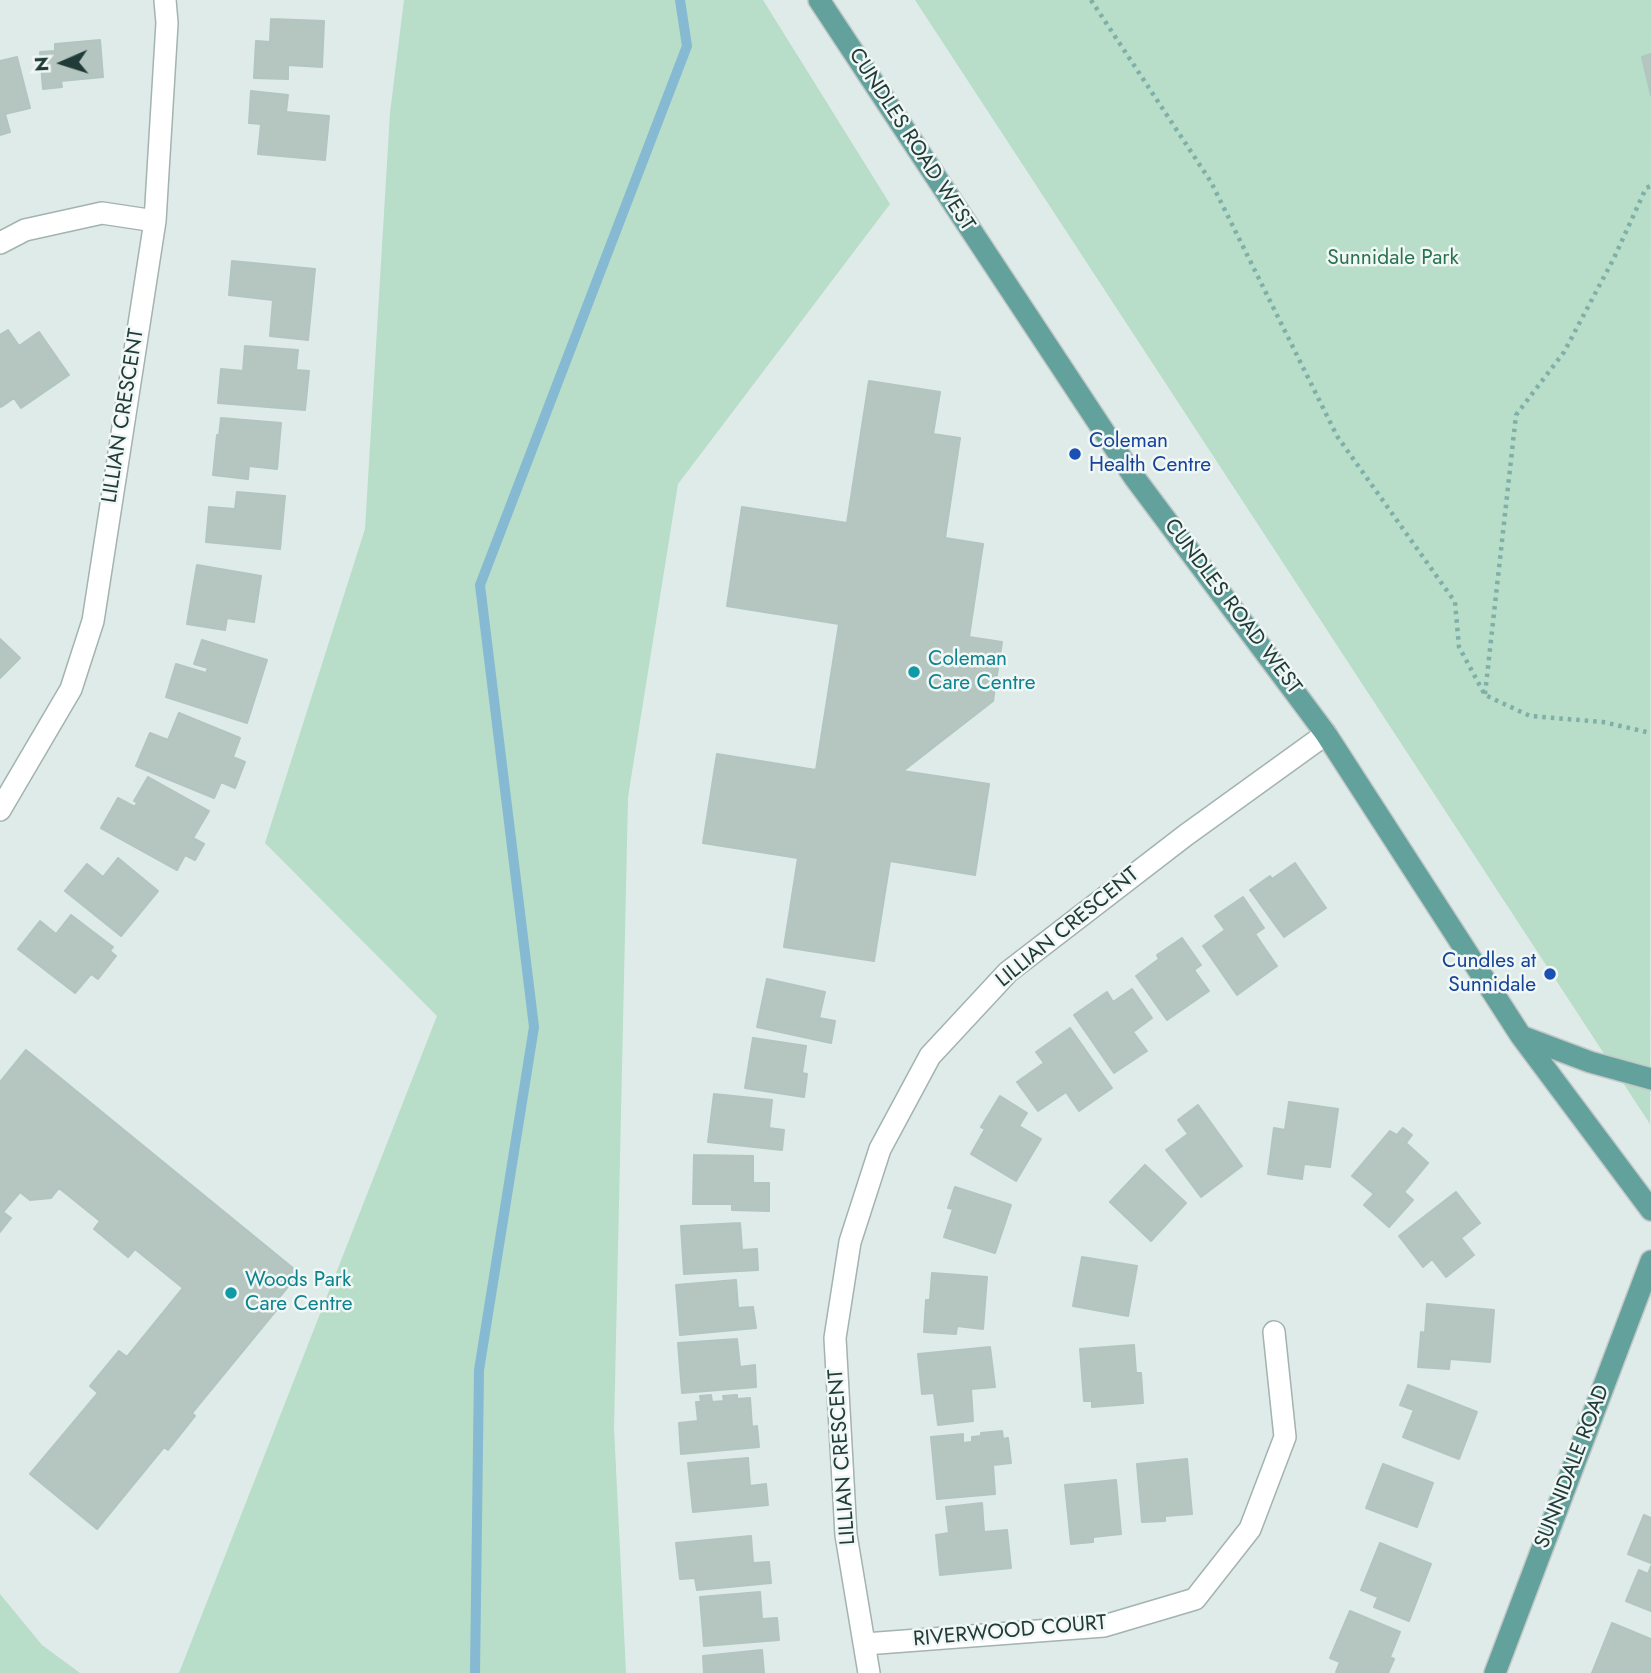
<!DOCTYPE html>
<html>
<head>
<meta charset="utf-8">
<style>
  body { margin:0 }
  #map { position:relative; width:1651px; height:1673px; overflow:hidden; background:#dfebe8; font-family:Jost,sans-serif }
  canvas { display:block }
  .north { position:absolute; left:28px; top:28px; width:70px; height:70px; -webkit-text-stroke:5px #f0f7f5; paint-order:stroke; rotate:267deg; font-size:19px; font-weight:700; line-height:28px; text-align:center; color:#203b38 }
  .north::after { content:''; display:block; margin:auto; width:24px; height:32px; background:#203b38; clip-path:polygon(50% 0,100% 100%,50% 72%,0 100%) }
</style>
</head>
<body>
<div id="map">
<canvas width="1651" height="1673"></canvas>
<div class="north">N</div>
</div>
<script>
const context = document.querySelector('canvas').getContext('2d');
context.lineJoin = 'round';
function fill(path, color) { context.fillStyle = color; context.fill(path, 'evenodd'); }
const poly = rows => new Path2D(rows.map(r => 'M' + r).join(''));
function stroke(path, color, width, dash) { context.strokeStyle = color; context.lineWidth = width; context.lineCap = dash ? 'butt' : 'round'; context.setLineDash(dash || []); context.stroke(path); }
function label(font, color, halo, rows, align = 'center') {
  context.font = font + ' Jost,sans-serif'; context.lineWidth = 5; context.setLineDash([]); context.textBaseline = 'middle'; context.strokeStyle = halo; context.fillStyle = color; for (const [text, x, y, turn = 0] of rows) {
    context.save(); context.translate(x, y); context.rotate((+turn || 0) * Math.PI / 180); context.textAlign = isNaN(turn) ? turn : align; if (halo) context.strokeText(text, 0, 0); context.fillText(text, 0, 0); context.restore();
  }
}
const green = poly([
  [404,0,763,0,890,204,678,484,628,797,614,1428,626,1673,179,1673,437,1016,265,843,365,529,390,113],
  [915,0,1651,0,1650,1124],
  [0,1594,42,1645,80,1673,0,1673]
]);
const stream = poly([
  [475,1673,479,1370,534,1027,480,585,687,46,680,0]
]);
const building = poly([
  [271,19,324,21,322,67,288,65,288,79,254,78,256,41,270,42,271,19],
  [100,40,103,77,61,81,62,87,43,89,40,52,55,51,55,44,100,40],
  [1651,54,1651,95,1642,57,1651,54],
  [17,57,30,108,5,114,10,132,0,135,0,61,17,57],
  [251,91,288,95,286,112,329,116,325,160,258,154,261,124,249,123,251,91],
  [232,261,315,269,308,340,270,336,273,300,229,295,232,261],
  [8,330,19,346,39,332,69,375,21,408,14,398,1,407,0,405,0,335,8,330],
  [245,346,298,350,296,370,309,371,305,410,218,403,221,369,243,371,245,346],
  [869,381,940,392,933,434,960,438,945,538,983,544,969,637,1002,642,993,701,903,771,989,784,975,875,890,861,874,961,784,947,798,858,703,843,717,754,816,770,839,624,727,606,742,507,847,523,869,381],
  [221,418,281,423,277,469,249,466,248,479,213,475,217,435,219,436,221,418],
  [237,492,285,496,280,549,206,542,209,507,235,509,237,492],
  [197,565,261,576,254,622,227,618,225,630,187,624,197,565],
  [0,639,20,658,0,678,0,639],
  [202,640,267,660,247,723,166,697,176,664,206,673,208,668,194,664,202,640],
  [179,713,240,738,233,757,245,762,235,788,221,782,214,798,136,766,150,733,168,740,179,713],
  [148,777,209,811,193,838,204,844,195,860,185,855,177,870,101,828,118,798,135,807,137,802,134,801,148,777],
  [118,858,158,891,121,936,65,891,87,864,103,877,118,858],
  [1295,863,1326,908,1284,937,1250,890,1270,876,1272,879,1295,863],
  [1243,897,1264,928,1255,934,1277,966,1237,995,1203,946,1225,930,1215,916,1243,897],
  [71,915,113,947,110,951,116,956,98,979,91,974,75,993,18,949,40,921,56,934,71,915],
  [1182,938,1201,965,1194,970,1209,991,1167,1020,1136,976,1159,959,1157,955,1182,938],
  [767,979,825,992,819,1018,835,1021,831,1043,757,1027,767,979],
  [1132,989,1152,1018,1133,1032,1147,1051,1114,1073,1074,1015,1107,992,1113,1002,1132,989],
  [1070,1028,1112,1088,1079,1111,1066,1092,1038,1111,1017,1082,1044,1063,1036,1052,1070,1028],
  [753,1038,806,1046,802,1073,807,1074,804,1097,745,1088,753,1038],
  [26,1050,299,1273,279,1298,283,1302,192,1413,195,1416,168,1450,164,1447,97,1529,30,1474,98,1393,90,1386,119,1351,127,1357,183,1288,135,1249,128,1257,94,1229,100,1221,59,1188,51,1198,30,1200,20,1192,3,1212,11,1218,0,1232,0,1082,26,1050],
  [714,1094,772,1100,769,1128,784,1130,782,1150,708,1142,714,1094],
  [1000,1096,1027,1113,1019,1126,1041,1139,1016,1181,971,1154,985,1129,981,1127,1000,1096],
  [1289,1102,1338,1109,1330,1167,1304,1164,1302,1179,1268,1174,1274,1128,1285,1130,1289,1102],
  [1198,1105,1242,1166,1201,1197,1166,1150,1188,1134,1178,1120,1198,1105],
  [1403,1128,1412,1135,1406,1143,1428,1163,1404,1192,1413,1200,1389,1227,1364,1205,1374,1194,1352,1176,1390,1131,1397,1135,1403,1128],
  [694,1155,753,1156,753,1183,769,1183,769,1211,732,1210,732,1204,693,1204,694,1155],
  [1145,1165,1186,1203,1151,1241,1110,1202,1145,1165],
  [955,1187,1011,1205,995,1253,944,1237,953,1209,948,1208,955,1187],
  [1456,1192,1480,1223,1461,1238,1474,1255,1446,1277,1432,1259,1423,1267,1399,1236,1456,1192],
  [740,1223,742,1250,757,1249,758,1270,684,1274,681,1226,740,1223],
  [1082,1257,1137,1266,1128,1316,1073,1306,1082,1257],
  [932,1273,987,1277,983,1329,957,1326,956,1334,924,1332,926,1300,930,1300,932,1273],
  [736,1280,738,1308,753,1307,756,1328,680,1335,676,1285,736,1280],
  [1427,1304,1494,1310,1490,1362,1450,1359,1449,1369,1418,1367,1421,1332,1425,1333,1427,1304],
  [737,1339,740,1367,755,1365,756,1387,682,1393,678,1343,737,1339],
  [1134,1345,1136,1373,1141,1373,1143,1403,1092,1407,1092,1401,1084,1401,1080,1349,1134,1345],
  [990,1347,995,1387,971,1389,973,1421,938,1425,934,1393,922,1394,918,1354,990,1347],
  [1408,1385,1477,1412,1459,1459,1403,1437,1414,1410,1400,1405,1408,1385],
  [711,1395,712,1402,724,1401,723,1396,737,1395,737,1399,750,1398,752,1427,757,1426,759,1447,681,1454,679,1423,698,1421,696,1402,701,1402,700,1396,711,1395],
  [1002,1431,1003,1439,1008,1438,1011,1463,993,1465,995,1494,937,1499,931,1437,963,1434,963,1443,972,1442,972,1437,981,1436,981,1433,1002,1431],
  [748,1458,750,1486,766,1484,768,1505,693,1512,688,1463,748,1458],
  [1187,1459,1192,1514,1165,1516,1165,1521,1142,1522,1137,1464,1187,1459],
  [1383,1464,1433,1483,1417,1527,1366,1508,1383,1464],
  [1116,1480,1121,1534,1093,1537,1093,1542,1071,1544,1065,1485,1116,1480],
  [982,1503,984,1532,1007,1530,1011,1568,940,1575,936,1535,949,1533,946,1507,982,1503],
  [1644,1515,1651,1518,1651,1563,1628,1554,1644,1515],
  [751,1536,753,1563,769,1562,771,1583,697,1590,695,1578,680,1579,676,1543,751,1536],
  [1380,1543,1431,1564,1409,1621,1374,1607,1378,1597,1361,1590,1380,1543],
  [1651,1566,1651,1611,1626,1601,1639,1570,1648,1574,1651,1566],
  [760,1592,762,1619,777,1618,779,1640,704,1646,700,1597,760,1592],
  [1350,1611,1400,1632,1390,1657,1394,1659,1388,1673,1336,1672,1340,1662,1330,1658,1350,1611],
  [1612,1623,1651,1639,1651,1673,1592,1673,1612,1623],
  [762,1650,764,1673,704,1673,703,1656,762,1650]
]);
const path = poly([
  [1091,0,1211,182,1337,436,1455,602,1459,647,1485,695,1530,716,1603,722,1651,733],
  [1485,694,1516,415,1564,352,1614,258,1646,188,1651,186]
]);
const minor = poly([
  [0,243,25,230,102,213,155,221],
  [0,810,71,689,93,621,155,221,167,23,165,0],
  [865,1644,1104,1626,1195,1599,1250,1529,1285,1437,1274,1332],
  [869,1673,846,1535,835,1338,850,1242,880,1149,930,1056,1008,972,1186,835,1326,734]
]);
const major = poly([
  [819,0,1134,477,1326,734,1521,1036,1651,1210],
  [1521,1036,1590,1062,1651,1079],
  [1495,1673,1651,1261]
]);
const markers = [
  [1075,454,7,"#1a4fb4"],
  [914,672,7,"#0f9aa8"],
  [1550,974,7,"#1a4fb4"],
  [231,1293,7,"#0f9aa8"]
];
const streetNames = [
  ["CUNDLES ROAD WEST",911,140,57],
  ["LILLIAN CRESCENT",124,416,-81],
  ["CUNDLES ROAD WEST",1232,607,53],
  ["LILLIAN CRESCENT",1068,928,-39],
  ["LILLIAN CRESCENT",843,1457,-94],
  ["SUNNIDALE ROAD",1573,1467,-69],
  ["RIVERWOOD COURT",1010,1632,-5]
];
const parkNames = [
  ["Sunnidale Park",1393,259]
];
const transitNames = [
  ["Coleman",1089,442],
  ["Health Centre",1089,466],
  ["Cundles at",1536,962,"right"],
  ["Sunnidale",1536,986,"right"]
];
const cultureNames = [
  ["Coleman",928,660],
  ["Care Centre",928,684],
  ["Woods Park",245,1281],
  ["Care Centre",245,1305]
];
fill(green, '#b8ddc8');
stroke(stream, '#86b9d2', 10);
fill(building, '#b5c6c1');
stroke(building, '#b2c5c0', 2);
stroke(minor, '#a2b3b0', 24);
stroke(major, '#c1c8c7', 24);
stroke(path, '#7fafa8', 4.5, [3.5, 5]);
stroke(minor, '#fff', 21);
stroke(major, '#63a19c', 21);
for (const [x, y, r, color] of markers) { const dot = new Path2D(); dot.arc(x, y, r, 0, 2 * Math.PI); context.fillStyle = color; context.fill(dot); stroke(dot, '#f0f7f5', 2.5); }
label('21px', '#203b38', '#f0f7f5', streetNames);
label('21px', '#2a7352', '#f0f7f5', parkNames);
label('21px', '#164399', '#f0f7f5', transitNames, 'left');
label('21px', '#0d838f', '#f0f7f5', cultureNames, 'left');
</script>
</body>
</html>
